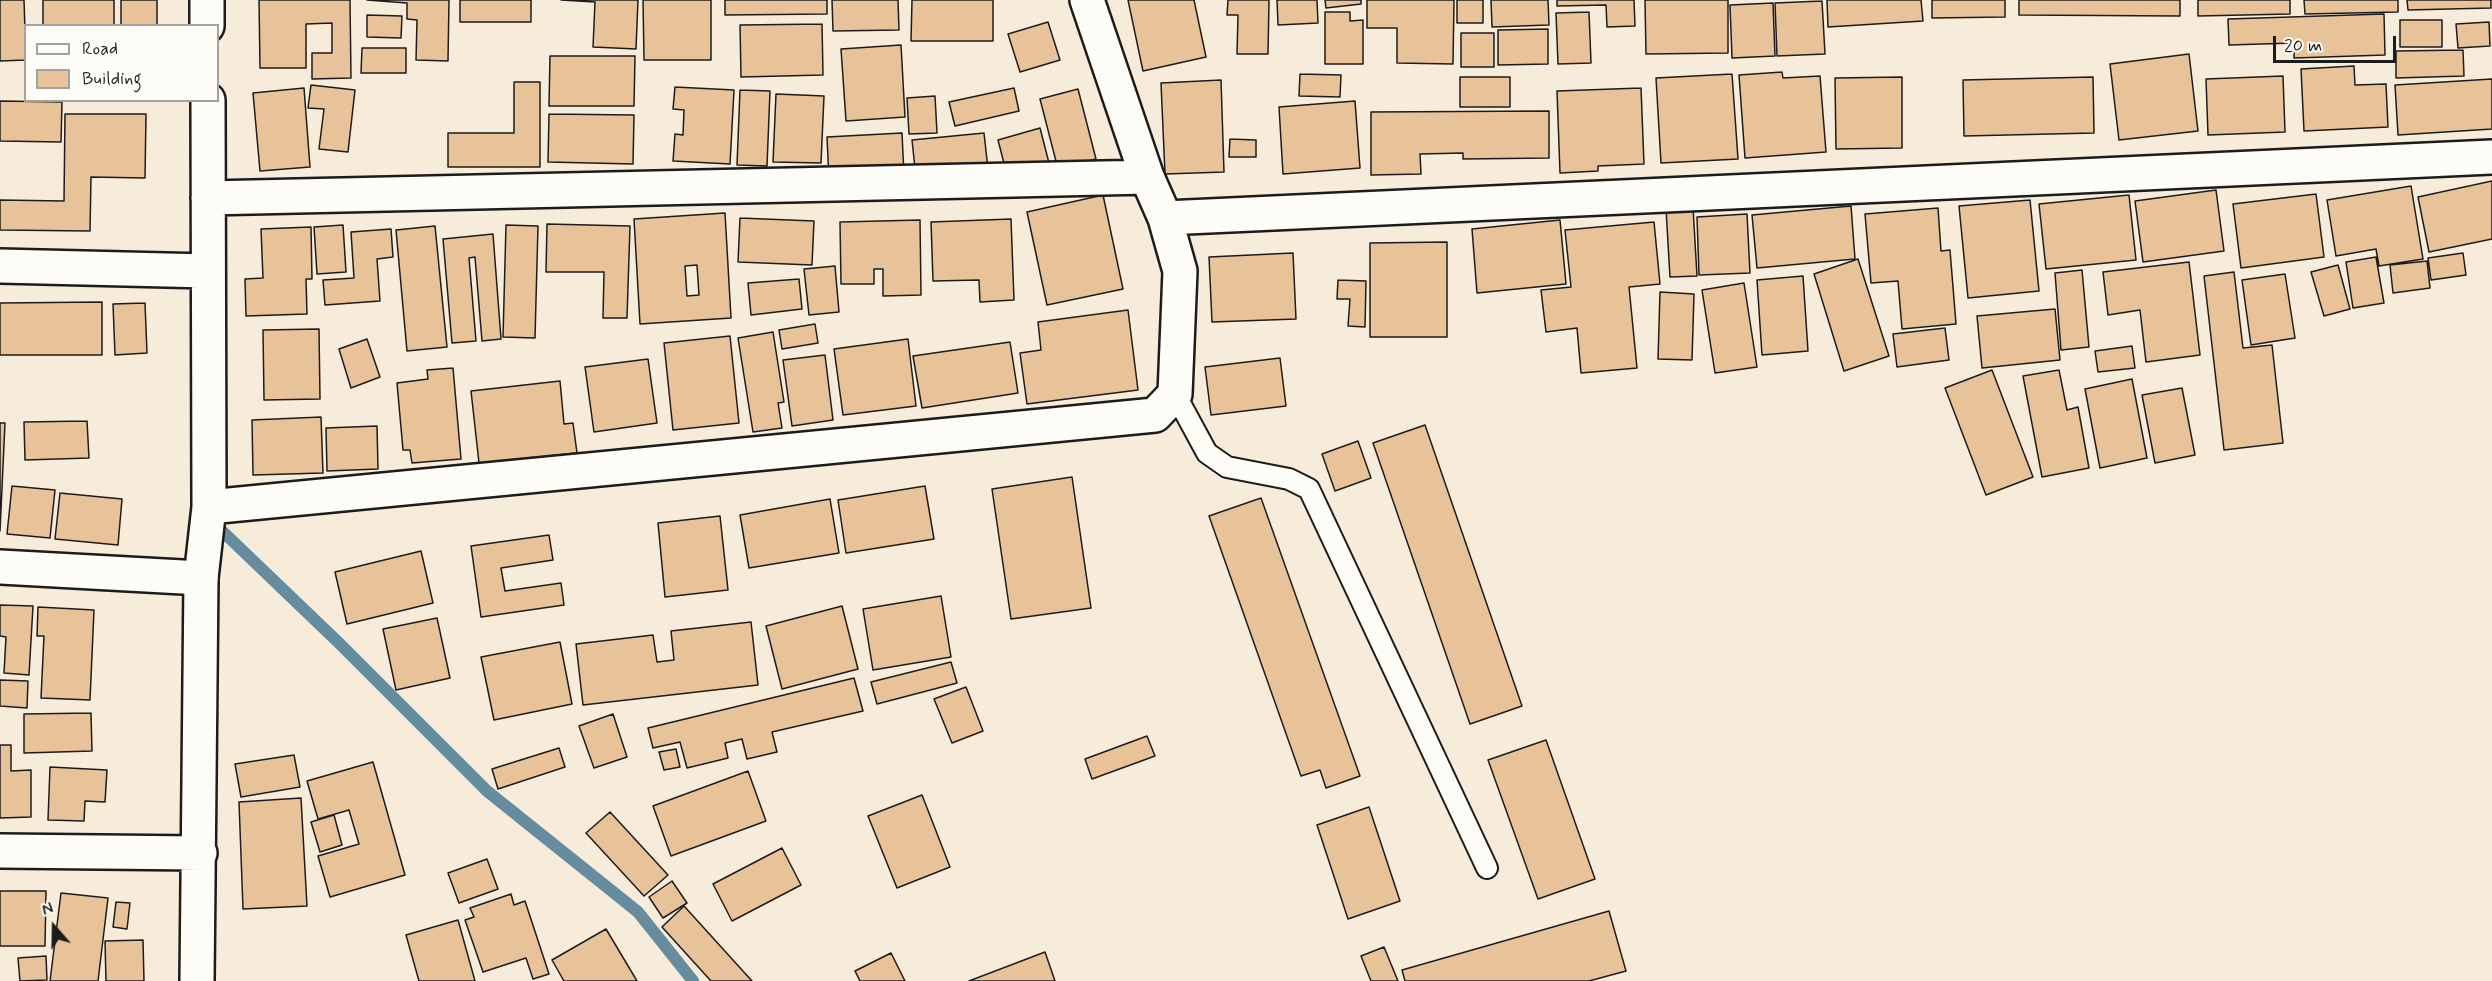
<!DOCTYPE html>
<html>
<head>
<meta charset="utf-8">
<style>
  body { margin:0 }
  #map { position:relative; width:2492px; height:981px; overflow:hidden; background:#f7ebda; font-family:Mynerve,sans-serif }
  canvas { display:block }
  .legend { position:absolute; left:24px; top:24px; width:195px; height:78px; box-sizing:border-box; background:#fdfcf7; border:2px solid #a3a29f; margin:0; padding:8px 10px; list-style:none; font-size:18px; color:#1c1c1c }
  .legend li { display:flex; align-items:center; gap:12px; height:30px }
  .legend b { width:30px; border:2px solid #a3a29f }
  .north { position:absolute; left:24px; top:897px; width:60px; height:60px; -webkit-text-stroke:4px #fdfcf7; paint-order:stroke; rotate:340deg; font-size:16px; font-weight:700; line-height:24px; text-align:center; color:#1c1c1c }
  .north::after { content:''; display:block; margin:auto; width:21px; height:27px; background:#1c1c1c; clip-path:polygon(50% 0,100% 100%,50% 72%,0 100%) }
  .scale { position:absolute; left:2273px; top:36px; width:123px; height:27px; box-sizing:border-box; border:3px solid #1c1c1c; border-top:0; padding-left:8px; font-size:18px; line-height:21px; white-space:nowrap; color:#1c1c1c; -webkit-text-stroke:4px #fdfcf7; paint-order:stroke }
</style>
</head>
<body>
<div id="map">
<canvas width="2492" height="981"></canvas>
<ul class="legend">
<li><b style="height:8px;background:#fdfcf7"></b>Road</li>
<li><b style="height:16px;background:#e8c298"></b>Building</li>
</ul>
<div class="north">N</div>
<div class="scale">20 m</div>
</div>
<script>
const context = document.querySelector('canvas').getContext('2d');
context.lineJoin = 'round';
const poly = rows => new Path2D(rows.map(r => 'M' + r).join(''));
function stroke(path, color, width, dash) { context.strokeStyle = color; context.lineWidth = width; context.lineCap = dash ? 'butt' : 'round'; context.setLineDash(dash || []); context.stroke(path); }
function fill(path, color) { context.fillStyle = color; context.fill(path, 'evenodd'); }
const stream = poly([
  [220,529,339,643,487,791,638,912,693,981]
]);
const building = poly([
  [0,0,24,0,26,60,0,61,0,0],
  [43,0,114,0,114,26,43,26,43,0],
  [121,0,157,0,157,26,121,26,121,0],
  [259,0,350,0,351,78,312,79,312,53,332,53,332,23,306,24,306,68,260,68,259,0],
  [367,0,449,0,448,61,416,60,417,20,407,19,407,3,367,0],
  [460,0,531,0,531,22,460,22,460,0],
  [561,0,638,0,636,49,593,47,595,2,561,0],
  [643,0,711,0,711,60,644,60,643,0],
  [725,0,827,0,827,14,725,15,725,0],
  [832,0,898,0,899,30,833,31,832,0],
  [912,0,993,0,993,41,911,41,912,0],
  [1128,0,1194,0,1206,57,1143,71,1128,0],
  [1228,0,1269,0,1268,54,1237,54,1238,15,1227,15,1228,0],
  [1277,0,1317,0,1318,23,1278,25,1277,0],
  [1325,0,1361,0,1361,4,1326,8,1325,0],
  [1367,0,1454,0,1453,64,1397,63,1397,28,1367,28,1367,0],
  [1457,0,1483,0,1483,23,1457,23,1457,0],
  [1491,0,1548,0,1549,25,1492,27,1491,0],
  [1557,0,1634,0,1635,26,1607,27,1606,5,1557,6,1557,0],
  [1645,0,1728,0,1728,53,1646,54,1645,0],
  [1827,0,1921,0,1923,21,1828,27,1827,0],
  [1932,0,2005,0,2005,17,1932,18,1932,0],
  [2019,0,2180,0,2180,16,2019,15,2019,0],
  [2198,0,2290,0,2290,14,2198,16,2198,0],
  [2304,0,2398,0,2398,12,2305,14,2304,0],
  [2407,0,2491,0,2491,8,2408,10,2407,0],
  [1822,1,1825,54,1777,56,1775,3,1822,1],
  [1773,3,1775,56,1732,58,1730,5,1773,3],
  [1325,12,1350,12,1350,21,1363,20,1363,64,1325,64,1325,12],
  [1589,12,1591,63,1558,64,1556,13,1589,12],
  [2384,14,2385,55,2294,58,2294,43,2229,45,2228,19,2384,14],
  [367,15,402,16,401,38,367,37,367,15],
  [2400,20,2442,20,2442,47,2400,47,2400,20],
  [1048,22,1060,60,1020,72,1008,34,1048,22],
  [2489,22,2490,46,2458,48,2456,24,2489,22],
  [822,24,823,75,741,77,740,25,822,24],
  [1548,29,1548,64,1498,65,1498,30,1548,29],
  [1461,33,1494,33,1494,67,1461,67,1461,33],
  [901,45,905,117,846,121,841,49,901,45],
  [362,48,406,48,406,73,361,73,362,48],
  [2463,50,2464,76,2396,78,2396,51,2463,50],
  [2189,54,2198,131,2119,140,2110,64,2189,54],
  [550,56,635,56,634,106,549,106,550,56],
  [2354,66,2355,85,2386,84,2388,127,2304,131,2301,69,2354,66],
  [1782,72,1783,78,1820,76,1826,152,1745,158,1739,75,1782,72],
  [1300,74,1341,75,1340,97,1299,96,1300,74],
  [1732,74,1738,159,1661,163,1656,78,1732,74],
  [2283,76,2285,132,2208,135,2206,79,2283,76],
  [1460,77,1510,77,1510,107,1460,107,1460,77],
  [1902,77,1902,148,1836,149,1835,78,1902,77],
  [2093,77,2094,133,1964,136,1963,80,2093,77],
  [2492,79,2492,129,2398,135,2395,85,2492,79],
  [1221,80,1224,172,1165,174,1161,83,1221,80],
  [514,82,540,82,540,167,448,167,448,133,514,133,514,82],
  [311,85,355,90,348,152,319,149,324,109,308,108,311,85],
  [675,87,734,90,730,164,673,161,675,134,683,135,684,110,673,109,675,87],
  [304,88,310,167,260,171,253,93,304,88],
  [1014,88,1019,111,955,126,949,102,1014,88],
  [1641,88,1644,164,1598,166,1598,171,1560,173,1557,91,1641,88],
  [1078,89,1096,159,1058,169,1040,99,1078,89],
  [740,90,770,91,767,166,737,165,740,90],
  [776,94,824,96,821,163,773,162,776,94],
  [935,96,937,133,909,134,907,98,935,96],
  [0,101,62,102,61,142,0,141,0,101],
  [1355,101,1360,168,1283,174,1279,107,1355,101],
  [1549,111,1549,158,1463,159,1463,153,1420,154,1421,174,1371,175,1371,112,1549,111],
  [65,114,146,114,145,178,91,177,90,231,0,230,0,200,64,201,65,114],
  [549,114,634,115,633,164,548,162,549,114],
  [1040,128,1049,163,1007,175,998,140,1040,128],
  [902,133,904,175,829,179,827,137,902,133],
  [984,133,988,169,916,178,912,140,984,133],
  [1230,139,1256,140,1256,157,1229,157,1230,139],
  [2492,181,2492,239,2429,252,2418,197,2492,181],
  [2411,186,2423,259,2379,266,2376,249,2336,256,2327,200,2411,186],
  [2216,190,2224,251,2143,262,2135,201,2216,190],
  [2316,194,2324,257,2241,268,2233,204,2316,194],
  [1103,195,1123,289,1047,305,1027,212,1103,195],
  [2129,195,2136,260,2046,269,2039,204,2129,195],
  [2030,200,2039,291,1968,298,1959,206,2030,200],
  [1851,206,1855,259,1757,268,1752,215,1851,206],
  [1693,207,1697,276,1670,277,1666,209,1693,207],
  [1938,208,1941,251,1950,250,1956,324,1902,329,1898,281,1871,283,1865,214,1938,208],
  [725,213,731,318,640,324,634,219,725,213],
  [697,265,699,295,687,296,685,266,697,265],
  [1747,214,1750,273,1699,275,1697,217,1747,214],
  [740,218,814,221,812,265,738,262,740,218],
  [1011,219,1014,300,980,302,979,280,933,281,931,222,1011,219],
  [920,220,921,295,883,296,883,269,874,269,874,284,841,284,840,222,920,220],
  [1560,220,1566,284,1477,293,1472,229,1560,220],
  [1654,222,1660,284,1629,287,1637,368,1581,373,1577,328,1546,332,1541,290,1571,287,1565,230,1654,222],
  [547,224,630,226,627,318,603,318,604,272,546,272,547,224],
  [343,225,346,272,317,274,314,227,343,225],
  [506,225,538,226,535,338,503,337,506,225],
  [435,226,447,347,407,351,396,230,435,226],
  [311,227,312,279,306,279,307,314,246,316,245,279,263,278,261,229,311,227],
  [391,229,393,257,377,259,380,301,325,305,323,280,354,278,351,232,391,229],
  [493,234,501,339,482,341,475,257,469,258,476,341,452,343,443,239,493,234],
  [1447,242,1447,337,1370,337,1370,243,1447,242],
  [1293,253,1296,319,1212,322,1209,257,1293,253],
  [2463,253,2466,275,2431,280,2428,258,2463,253],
  [2376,257,2384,303,2353,308,2346,262,2376,257],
  [1858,259,1889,356,1844,371,1814,274,1858,259],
  [2427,261,2430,288,2393,293,2390,265,2427,261],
  [2189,262,2200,355,2146,362,2140,310,2108,315,2103,272,2189,262],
  [2338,265,2350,309,2324,316,2311,272,2338,265],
  [835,266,839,312,809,315,804,269,835,266],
  [2082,270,2089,347,2061,350,2055,273,2082,270],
  [2234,272,2243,348,2272,345,2283,443,2224,450,2204,276,2234,272],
  [2285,274,2295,338,2251,345,2242,280,2285,274],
  [1803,276,1808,351,1762,355,1757,280,1803,276],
  [799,279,802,309,751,315,748,283,799,279],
  [1338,280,1366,281,1365,327,1348,326,1350,299,1337,299,1338,280],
  [1744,283,1757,367,1715,373,1702,290,1744,283],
  [1660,292,1694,294,1692,360,1658,359,1660,292],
  [102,302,102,355,0,355,0,303,102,302],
  [145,303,147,353,115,355,113,304,145,303],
  [2055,309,2060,360,1982,368,1977,316,2055,309],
  [1128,310,1138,390,1027,404,1020,353,1041,350,1038,322,1128,310],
  [815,324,818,343,782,349,779,330,815,324],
  [1945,328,1949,360,1897,367,1893,334,1945,328],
  [319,329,320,399,264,400,263,330,319,329],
  [773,332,784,402,778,403,782,428,753,432,738,338,773,332],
  [730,336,739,423,673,430,664,343,730,336],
  [367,339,380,377,351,388,339,349,367,339],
  [908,339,916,406,843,415,834,349,908,339],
  [1010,342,1018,393,922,408,913,356,1010,342],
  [2132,346,2135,368,2098,372,2095,351,2132,346],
  [825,355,833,420,792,426,783,360,825,355],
  [1280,358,1286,406,1211,415,1205,367,1280,358],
  [648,359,657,423,594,432,585,367,648,359],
  [453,368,461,459,412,463,410,450,403,450,397,383,428,379,427,370,453,368],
  [1992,370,2033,477,1986,495,1945,388,1992,370],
  [2059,370,2067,410,2078,407,2089,468,2042,477,2023,376,2059,370],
  [2132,379,2147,458,2100,468,2085,389,2132,379],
  [560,381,564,424,573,423,577,453,479,463,471,391,560,381],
  [2182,388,2195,455,2155,463,2142,395,2182,388],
  [321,417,323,473,253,475,252,420,321,417],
  [87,421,89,458,25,460,24,422,87,421],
  [0,423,5,423,0,531,0,423],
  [1425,425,1522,706,1470,724,1373,443,1425,425],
  [377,426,378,469,327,471,326,428,377,426],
  [1358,441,1371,478,1335,491,1322,454,1358,441],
  [1072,477,1091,608,1011,619,992,489,1072,477],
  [12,486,55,490,50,538,7,534,12,486],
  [925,486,934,539,846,553,838,500,925,486],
  [60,493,122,499,118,545,55,539,60,493],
  [1261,498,1360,776,1326,788,1320,770,1301,776,1209,516,1261,498],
  [830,499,839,553,749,568,740,515,830,499],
  [720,516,728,590,665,597,658,523,720,516],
  [549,535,553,560,501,568,505,591,561,583,564,605,481,617,471,546,549,535],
  [421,551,433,603,347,624,335,572,421,551],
  [941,596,951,657,873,670,863,609,941,596],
  [0,605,33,606,29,675,4,673,6,637,0,636,0,605],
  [842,606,858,669,782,689,766,626,842,606],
  [38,607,94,610,90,700,41,698,44,636,37,636,38,607],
  [437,618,450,678,396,690,383,629,437,618],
  [751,622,758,685,583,705,576,644,653,635,657,662,674,660,671,631,751,622],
  [560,642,572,704,494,720,481,657,560,642],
  [951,662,957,683,877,704,871,682,951,662],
  [854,678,863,711,772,732,777,752,747,759,742,739,725,743,728,758,687,768,680,742,653,748,648,728,854,678],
  [0,680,28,681,27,708,0,706,0,680],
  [966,687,983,731,952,743,934,699,966,687],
  [91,713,92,751,24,753,24,714,91,713],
  [613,714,627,757,594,768,579,726,613,714],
  [1147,736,1155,756,1092,779,1085,759,1147,736],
  [1546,740,1595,879,1538,899,1488,760,1546,740],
  [0,745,11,745,11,771,31,770,31,817,0,818,0,745],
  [559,748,565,767,498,789,492,769,559,748],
  [676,749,680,767,664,770,659,752,676,749],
  [294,755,300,787,241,797,235,764,294,755],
  [373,762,405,875,330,897,318,856,359,844,349,810,318,819,307,781,373,762],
  [50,767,107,770,105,802,85,801,84,821,48,820,50,767],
  [748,771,766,821,671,856,653,806,748,771],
  [922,795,950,867,897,888,868,816,922,795],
  [301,798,307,906,243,909,239,802,301,798],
  [1369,807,1400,901,1348,919,1317,825,1369,807],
  [610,812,668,875,644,896,586,833,610,812],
  [334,815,342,845,320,852,311,822,334,815],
  [782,848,801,885,732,921,713,884,782,848],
  [487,859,498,889,459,903,448,873,487,859],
  [672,881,687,903,663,918,649,897,672,881],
  [0,891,46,891,45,946,0,946,0,891],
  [61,893,108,898,98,981,50,981,61,893],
  [511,894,514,905,525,901,549,974,533,979,526,958,483,972,465,920,474,917,470,908,511,894],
  [116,902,130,903,127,929,113,927,116,902],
  [684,906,752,981,711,981,662,927,684,906],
  [1609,911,1626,971,1589,981,1405,981,1402,970,1609,911],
  [458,920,475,981,419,981,406,935,458,920],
  [606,929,637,981,564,981,552,960,606,929],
  [143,940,144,981,106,981,105,941,143,940],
  [1384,947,1398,981,1371,981,1361,956,1384,947],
  [1045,952,1055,981,969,981,1045,952],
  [891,953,905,981,860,981,855,971,891,953],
  [46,956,47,980,20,981,18,958,46,956]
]);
const service = poly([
  [1175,394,1207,453,1227,467,1289,479,1309,489,1487,868]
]);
const minor = poly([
  [207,0,207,26],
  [208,198,1147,177],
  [1165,218,2492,157],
  [0,266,208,271],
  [209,507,1155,415,1175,394,1180,271,1165,218,1147,177,1087,0],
  [0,851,200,853],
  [197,981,201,578,209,507,208,100]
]);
const tertiary = poly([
  [0,567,201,578]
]);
stroke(stream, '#658c9f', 12);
fill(building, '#e8c298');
stroke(building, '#1c1c1c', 1.5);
stroke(service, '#1c1c1c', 24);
stroke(minor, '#1c1c1c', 38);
stroke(tertiary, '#1c1c1c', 38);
stroke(service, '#fdfcf7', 20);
stroke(minor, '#fdfcf7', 33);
stroke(tertiary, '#fdfcf7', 33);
</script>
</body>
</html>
